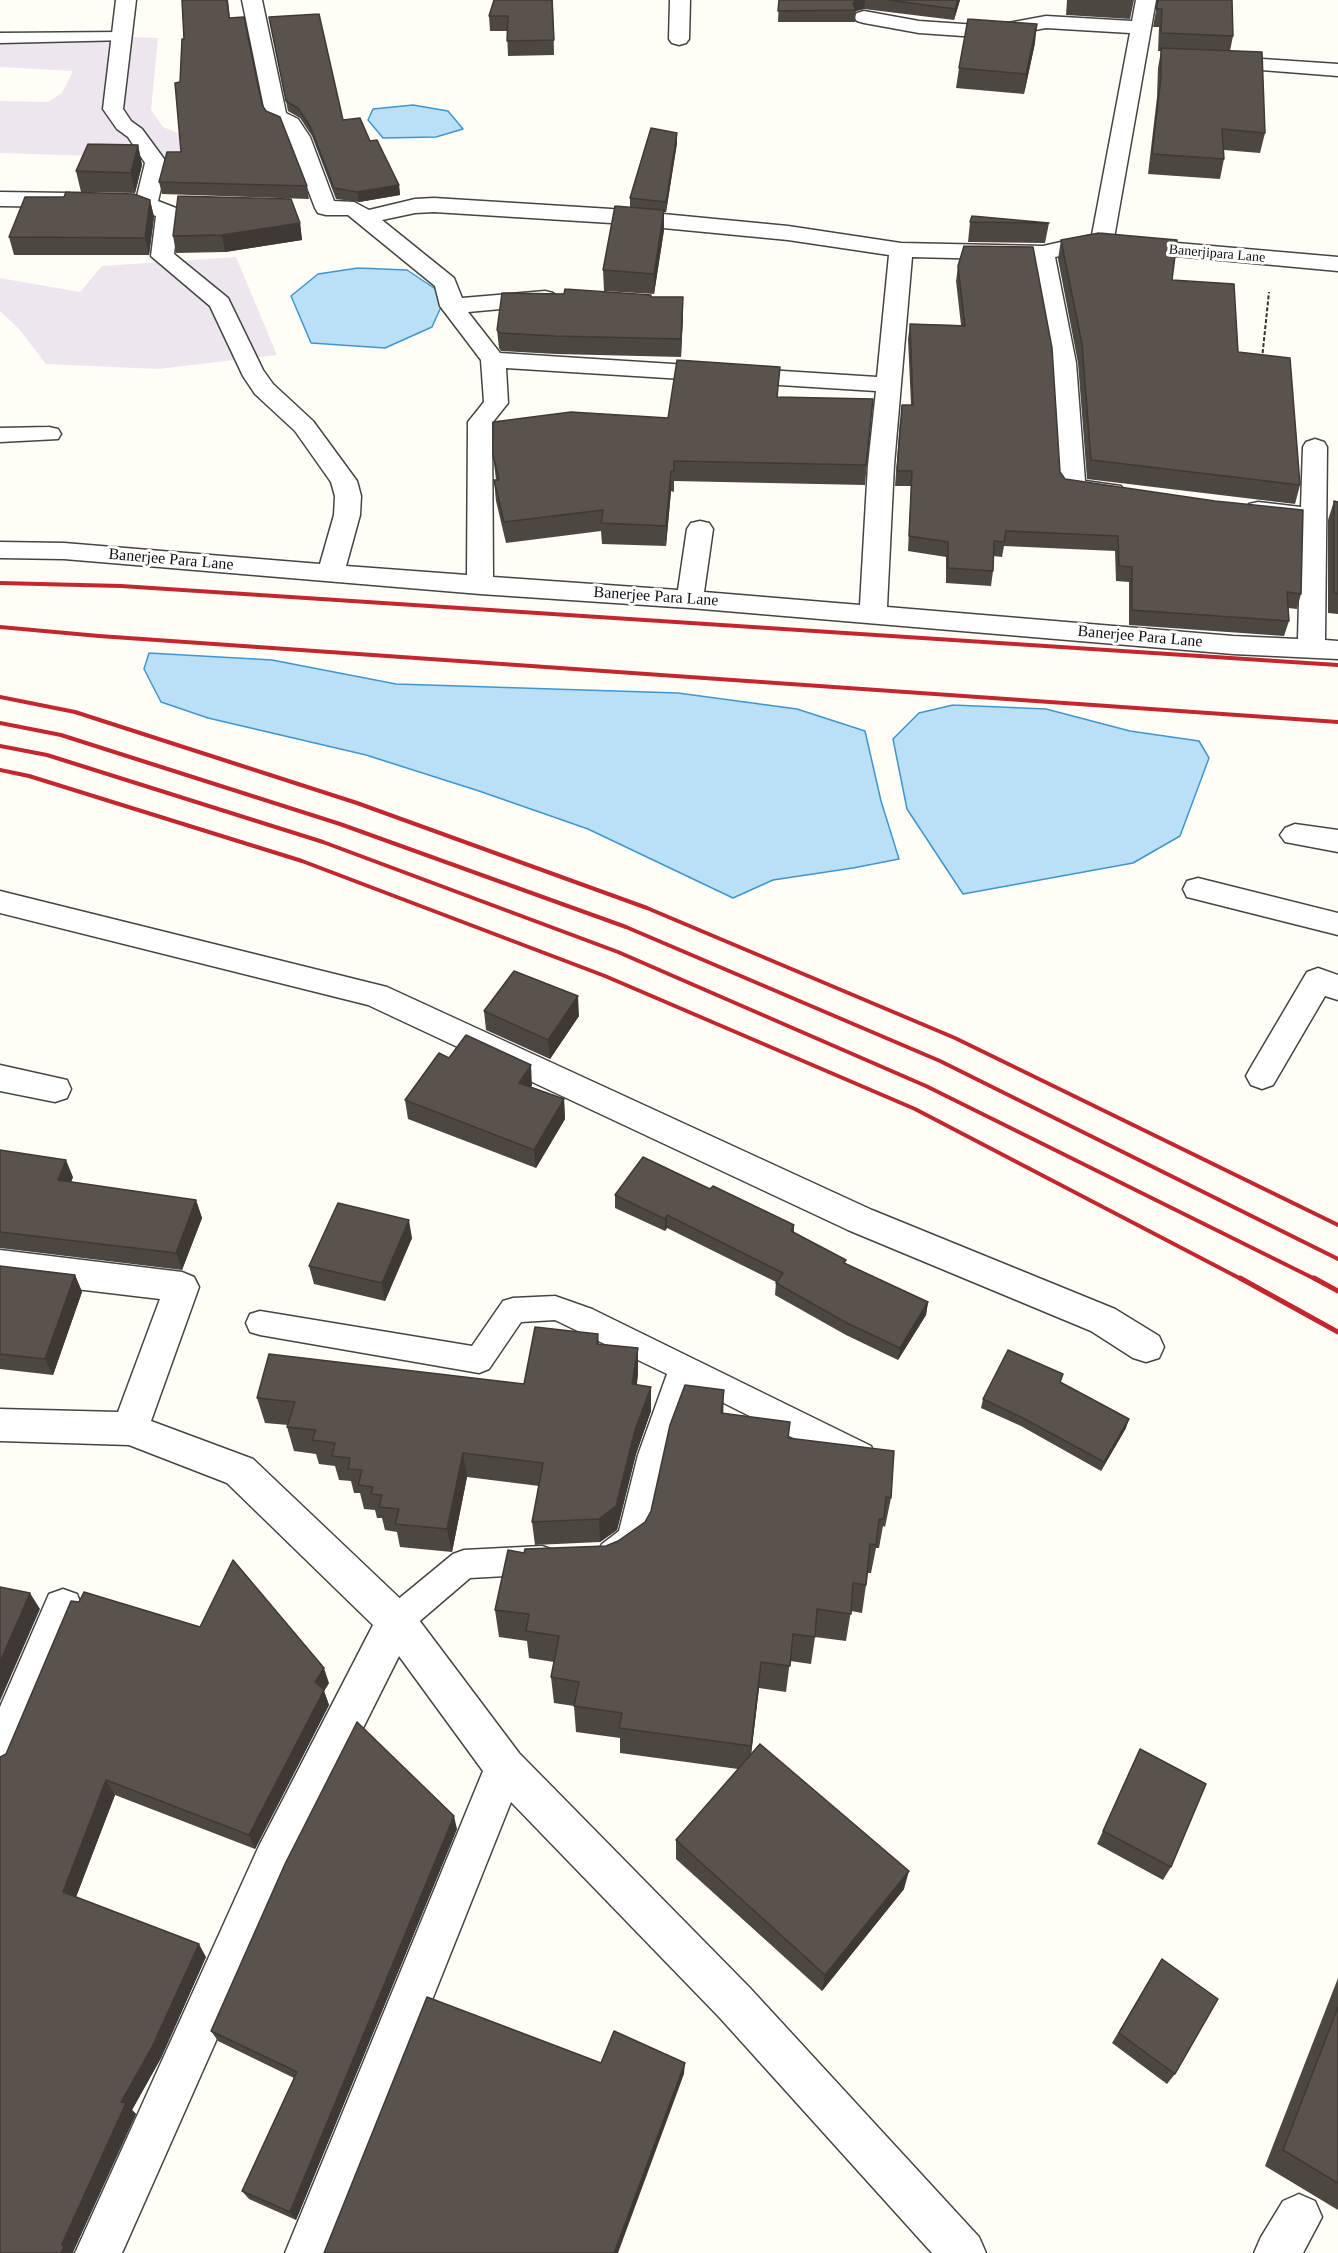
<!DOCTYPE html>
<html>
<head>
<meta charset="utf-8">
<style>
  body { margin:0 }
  canvas { display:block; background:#fffdf5 }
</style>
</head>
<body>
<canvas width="1338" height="2253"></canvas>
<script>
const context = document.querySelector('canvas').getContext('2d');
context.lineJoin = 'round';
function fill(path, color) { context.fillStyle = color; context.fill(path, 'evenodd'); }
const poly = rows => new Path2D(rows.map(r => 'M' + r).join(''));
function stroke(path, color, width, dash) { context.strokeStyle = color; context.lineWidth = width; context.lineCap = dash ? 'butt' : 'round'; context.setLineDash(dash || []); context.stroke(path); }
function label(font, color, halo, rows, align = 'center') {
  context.font = font + ' Georgia,serif'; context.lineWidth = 6; context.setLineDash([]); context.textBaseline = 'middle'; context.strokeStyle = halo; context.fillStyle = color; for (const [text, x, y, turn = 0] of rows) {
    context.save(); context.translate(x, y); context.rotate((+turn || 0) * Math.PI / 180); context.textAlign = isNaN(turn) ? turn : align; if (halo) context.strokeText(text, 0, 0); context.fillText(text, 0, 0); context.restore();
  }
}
const industrial = poly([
  [0,31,158,38,151,110,163,127,205,144,223,160,0,153,0,101,48,102,62,93,73,71,0,67],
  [236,257,277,355,158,369,46,364,19,329,0,311,0,278,80,292,102,266]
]);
const water = poly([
  [413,105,448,111,463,129,436,137,383,138,368,120,373,109,413,105],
  [358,268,407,270,446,296,432,327,385,348,311,343,291,296,318,274,358,268],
  [149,653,272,660,396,684,678,693,797,709,865,731,881,801,899,859,853,868,773,880,733,898,588,829,479,791,366,755,208,718,161,702,144,669,149,653],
  [953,705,1046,709,1130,731,1199,741,1209,758,1180,836,1133,863,963,894,907,809,893,739,919,713,953,705]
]);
const path = poly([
  [1262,359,1269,292]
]);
const lane = poly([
  [122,32,130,37,128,40,0,43,0,33,122,32],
  [555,1296,592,1309,871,1446,875,1456,871,1466,860,1469,849,1466,692,1387,668,1455,649,1539,644,1549,624,1564,613,1568,602,1564,597,1554,602,1544,619,1531,638,1455,667,1374,555,1320,521,1322,489,1369,479,1373,260,1335,250,1332,246,1323,250,1314,260,1311,472,1346,503,1301,513,1298,555,1296],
  [542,1546,553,1550,558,1560,553,1570,542,1574,470,1578,407,1632,396,1636,385,1632,380,1621,385,1610,453,1554,464,1550,542,1546]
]);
const street = poly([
  [116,0,136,0,123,109,131,121,142,129,167,163,158,201,176,208,179,213,174,254,228,298,263,370,273,384,313,421,357,481,361,496,360,515,346,566,467,575,468,422,484,402,481,360,440,306,435,286,348,215,326,215,318,213,315,208,288,137,283,127,269,121,266,117,242,0,262,0,286,113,298,119,310,137,334,201,354,202,369,210,415,199,434,198,611,209,788,226,901,243,1043,246,1092,235,1130,33,1046,28,992,38,919,33,864,23,857,21,854,17,857,13,864,11,919,21,992,26,1046,16,1132,21,1136,0,1156,0,1114,238,1104,248,1055,257,1076,363,1085,481,1121,486,1125,492,1121,498,1112,500,1073,495,1064,493,1060,487,1052,363,1033,260,912,257,894,465,887,607,1233,636,1298,639,1301,523,1258,518,1249,516,1245,510,1249,504,1258,502,1301,507,1303,447,1306,442,1315,439,1324,442,1327,447,1325,640,1338,641,1338,659,1233,654,690,608,480,594,64,559,0,558,0,542,64,543,320,564,334,515,335,496,331,482,295,431,255,394,243,376,210,306,151,256,156,216,138,209,135,204,145,163,128,137,117,129,103,109,116,0],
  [434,212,611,223,788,240,889,255,877,377,500,353,468,312,545,305,553,303,557,298,553,293,545,291,462,298,454,278,382,220,415,213,434,212],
  [506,368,876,391,868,465,860,605,704,592,713,529,709,523,700,521,691,523,687,529,678,590,493,577,492,423,508,403,506,368],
  [670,0,690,0,689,39,686,43,679,45,672,43,669,39,670,0],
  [1217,56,1338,64,1338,76,1210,66,1207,62,1210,58,1217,56],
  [0,192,69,193,77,195,80,200,77,205,69,207,0,206,0,192],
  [1131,239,1338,257,1338,271,1123,251,1120,246,1123,241,1131,239],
  [49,427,58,429,61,434,58,439,0,442,0,428,49,427],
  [1295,824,1338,830,1338,852,1285,842,1280,835,1285,828,1295,824],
  [1198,878,1338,913,1338,935,1187,897,1183,889,1187,881,1198,878],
  [0,891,387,987,872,1210,1115,1309,1159,1336,1164,1347,1159,1358,1146,1362,1133,1358,1091,1331,848,1230,368,1005,0,913,0,891],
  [1318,968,1338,975,1338,1000,1325,996,1273,1085,1262,1089,1251,1085,1246,1076,1251,1067,1307,972,1318,968],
  [0,1065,67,1080,71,1089,67,1098,55,1102,0,1091,0,1065],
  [0,1250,182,1272,194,1277,199,1287,151,1421,253,1459,410,1608,519,1753,750,1988,979,2237,986,2253,932,2253,720,2018,511,1802,331,2253,285,2253,483,1771,399,1656,289,1876,122,2253,75,2253,259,1846,373,1625,227,1483,129,1445,0,1441,0,1409,118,1412,160,1299,0,1280,0,1250],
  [63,1589,77,1594,82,1607,14,1768,0,1774,0,1707,49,1594,63,1589],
  [1299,2194,1315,2201,1322,2217,1303,2253,1254,2253,1261,2237,1283,2201,1299,2194]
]);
const railFar1 = poly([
  [0,583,121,586,1338,665],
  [0,627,99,636,1338,722],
  [0,697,75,712,357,803,647,908,955,1038,1338,1225],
  [0,723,61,735,340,824,626,927,940,1061,1338,1259],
  [0,746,47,755,323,842,618,952,926,1086,1317,1280],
  [0,770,29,776,302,861,605,976,915,1109,1243,1280]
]);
const rail = poly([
  [1240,1278,1338,1332],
  [1314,1278,1338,1291]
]);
const wall = poly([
  [182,0,228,0,230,18,262,105,307,186,309,199,162,194,159,182,181,152,184,39],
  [553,0,554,55,508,56,507,31,490,31,489,16],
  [779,0,960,0,954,20,864,9,856,11,855,22,778,22],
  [1067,0,1134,0,1130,19,1066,15],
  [1158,0,1233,36,1230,51,1265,133,1260,153,1224,150,1224,159,1220,179,1148,174,1157,97,1158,68,1161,51,1158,51,1159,27,1153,27],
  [269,17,343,120,370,141,399,185,400,195,359,202,336,199,312,136,300,118,288,111],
  [1035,43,1024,94,956,88,959,68],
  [677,133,677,143,666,212,664,212,664,230,654,294,604,291,603,270,630,207,630,198],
  [138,145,142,165,135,193,81,192,76,171],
  [150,200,154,217,149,255,14,255,9,237],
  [970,222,1049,223,1045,243,968,242],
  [300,223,302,240,225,252,176,253,173,236],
  [1061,240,1172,280,1238,352,1300,485,1295,504,1087,479,1078,363,1058,259],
  [958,266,1060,472,1065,479,1301,594,1297,609,1288,608,1289,621,1284,636,1129,625,1129,582,1116,581,1115,551,1004,546,1002,557,993,556,993,571,991,586,946,583,946,557,908,551,911,486,895,486,900,420,911,405,908,339,910,324,961,325,956,281],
  [651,297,683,315,681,357,556,354,501,351,499,348,497,330],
  [778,397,873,399,865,485,674,481,674,492,671,491,666,546,602,544,601,531,506,543,496,501,494,480,496,480,493,455,668,418],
  [1334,501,1338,502,1338,614,1328,613,1328,520],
  [484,1011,579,1016,550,1059,486,1030],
  [449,1058,532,1085,531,1087,564,1099,565,1119,536,1168,408,1119,405,1100],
  [0,1150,73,1177,71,1182,196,1200,202,1218,182,1270,0,1248],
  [710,1189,794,1225,794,1233,845,1263,928,1302,926,1315,898,1360,846,1335,775,1295,776,1282,667,1228,665,1231,615,1208,615,1195],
  [412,1238,385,1301,314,1284,309,1266],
  [0,1266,75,1275,82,1292,53,1375,0,1369],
  [598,1334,599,1344,638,1348,638,1373,637,1385,651,1411,636,1454,617,1530,600,1542,535,1545,532,1522,539,1486,467,1477,452,1552,400,1547,397,1532,385,1530,382,1518,377,1518,375,1510,364,1509,360,1493,354,1493,351,1481,339,1480,335,1466,319,1464,316,1454,294,1451,287,1427,288,1425,265,1423,257,1398,524,1384],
  [1061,1382,1126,1428,1101,1471,1021,1426,981,1408,983,1399],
  [723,1413,789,1438,891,1498,885,1527,883,1526,879,1548,876,1548,871,1573,868,1573,866,1585,862,1613,851,1611,846,1641,815,1637,811,1664,790,1661,786,1692,759,1688,751,1755,904,1889,822,1991,676,1859,676,1840,738,1769,620,1753,620,1738,576,1732,574,1706,554,1703,551,1677,554,1662,529,1658,527,1641,499,1637,495,1610,524,1553,606,1546,618,1541,645,1522],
  [329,1683,324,1691,329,1705,255,1849,115,1795,76,1897,206,1957,161,2058,132,2110,136,2114,73,2252,74,2253,0,2253,0,1757],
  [1140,1749,1171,1867,1163,1880,1097,1844],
  [457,1829,296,2220,249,2199,242,2191,294,2078,218,2041,211,2031],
  [1162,1959,1175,2074,1167,2084,1112,2043],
  [1338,1978,1338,2210,1265,2166]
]);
const shadedWall = poly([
  [856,0,865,0,864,9,856,11,853,4],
  [958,0,960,0,954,20,955,9],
  [1037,24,1035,43,1024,94,1026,74],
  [677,133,677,143,666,212,666,202],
  [138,145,142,165,135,193,131,173],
  [399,185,400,195,359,202,357,192],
  [150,200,154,217,149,255,145,238],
  [664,210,664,230,654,294,654,274],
  [300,223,302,240,225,252,222,235],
  [683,297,683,315,681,357,681,339],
  [671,471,671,491,666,546,666,526],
  [578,996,579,1016,550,1059,548,1040],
  [531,1065,532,1085,520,1102,519,1083],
  [564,1099,565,1119,536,1168,534,1150],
  [66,1160,73,1177,65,1197,58,1180],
  [196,1200,202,1218,182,1270,176,1253],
  [667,1215,667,1228,665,1231,665,1219],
  [409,1220,412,1238,385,1301,382,1283],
  [75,1275,82,1292,53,1375,45,1359],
  [928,1302,926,1315,898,1360,900,1348],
  [638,1348,638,1373,633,1409,632,1384],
  [651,1387,651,1411,636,1454,617,1530,600,1542,599,1519,635,1430],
  [724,1390,723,1421,721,1413],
  [1129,1419,1126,1428,1101,1471,1104,1462],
  [463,1453,467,1477,452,1552,447,1529],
  [30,1593,40,1609,0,1701,0,1662],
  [761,1662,759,1688,749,1771,751,1746],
  [324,1668,329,1683,324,1691,329,1705,255,1849,249,1835,315,1682],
  [106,1780,115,1795,73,1905,63,1892],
  [454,1816,457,1829,296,2220,290,2212],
  [909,1871,904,1889,822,1991,825,1975],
  [199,1944,206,1957,161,2058,132,2110,136,2114,73,2252,74,2253,61,2253,62,2244,121,2102],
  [685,2063,684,2074,618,2253,614,2253]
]);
const building = poly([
  [182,0,227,0,229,18,244,17,262,105,266,111,280,117,307,186,159,182,167,152,181,152,175,83,180,82,182,39,184,39,182,0],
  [494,0,552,0,554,40,507,41,508,16,489,16,494,0],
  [779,0,856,0,853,4,856,10,778,11,779,0],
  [888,0,958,0,955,9,888,0],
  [1158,0,1232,0,1233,36,1161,33,1162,9,1156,9,1158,0],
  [319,14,343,120,360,118,370,141,377,140,399,185,357,192,334,188,310,126,298,108,286,101,269,17,319,14],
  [968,19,1037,24,1026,74,959,68,968,19],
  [1161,48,1262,52,1265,133,1222,129,1224,159,1152,154,1161,77,1161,48],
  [651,128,677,133,666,202,630,198,651,128],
  [88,144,138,145,131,173,76,171,88,144],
  [66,192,134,194,150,200,145,238,9,237,25,197,64,197,66,192],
  [178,196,291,199,300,223,222,235,173,236,178,196],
  [615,206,664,210,654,274,603,270,615,206],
  [972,216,1049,223,970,222,972,216],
  [1099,233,1177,240,1172,280,1234,284,1238,352,1290,358,1300,485,1091,460,1082,344,1061,240,1099,233],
  [964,246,1033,247,1052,348,1060,472,1065,479,1215,501,1303,510,1301,594,1287,592,1289,621,1132,610,1132,567,1119,566,1118,536,1006,531,1004,542,994,541,993,571,948,568,948,542,909,536,912,471,897,471,902,405,913,405,910,324,965,326,958,266,964,246],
  [565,289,651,295,651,297,683,297,681,339,555,336,500,333,497,330,502,293,564,294,565,289],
  [677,360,780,367,777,397,873,399,866,465,674,461,674,471,671,471,666,526,601,523,603,510,504,522,494,480,499,480,493,455,493,422,571,412,668,418,677,360],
  [1334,501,1338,502,1338,594,1334,593,1334,501],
  [514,971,578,996,548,1040,484,1011,514,971],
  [466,1035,531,1065,519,1083,564,1099,534,1150,405,1100,439,1053,449,1058,466,1035],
  [0,1150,66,1160,58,1180,196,1200,176,1253,0,1232,0,1150],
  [643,1157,710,1189,713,1186,794,1225,791,1231,846,1260,844,1263,928,1302,900,1348,847,1323,776,1283,783,1273,667,1215,665,1219,615,1195,643,1157],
  [338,1203,409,1220,382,1283,309,1266,338,1203],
  [0,1266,75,1275,45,1359,0,1354,0,1266],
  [535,1327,598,1334,597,1344,638,1348,632,1384,651,1387,635,1430,616,1506,599,1519,532,1522,543,1463,463,1453,447,1529,395,1524,399,1509,379,1507,382,1495,371,1494,373,1487,358,1485,362,1470,348,1469,350,1458,332,1456,335,1443,312,1440,316,1430,287,1427,295,1402,257,1398,269,1354,524,1384,535,1327],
  [1008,1350,1063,1374,1060,1382,1129,1419,1104,1462,1023,1418,983,1399,1008,1350],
  [685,1385,724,1390,721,1413,790,1422,788,1438,894,1451,891,1498,886,1497,884,1519,879,1519,876,1545,870,1544,866,1585,853,1583,851,1614,817,1609,815,1637,793,1634,790,1666,761,1662,751,1746,619,1728,622,1713,574,1706,579,1682,551,1677,559,1636,526,1631,529,1614,495,1610,508,1550,524,1553,525,1549,606,1546,618,1541,645,1522,651,1511,670,1425,685,1385],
  [233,1560,324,1668,315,1682,324,1690,249,1835,106,1780,63,1892,199,1944,152,2047,121,2102,126,2103,62,2244,64,2247,61,2253,0,2253,0,1757,6,1754,71,1601,79,1602,84,1592,200,1627,233,1560],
  [0,1587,30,1593,0,1662,0,1587],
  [357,1722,454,1816,290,2212,242,2191,297,2072,211,2031,285,1864,357,1722],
  [760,1744,909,1871,825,1975,676,1840,760,1744],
  [1140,1749,1206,1784,1171,1867,1103,1831,1140,1749],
  [1162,1959,1218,1999,1175,2074,1119,2033,1162,1959],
  [427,1997,601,2063,614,2031,685,2063,614,2253,324,2253,427,1997],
  [1338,2007,1338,2183,1283,2150,1338,2007]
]);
const farStreetnames = [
  ["Banerjipara Lane",1217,254,5]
];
const streetNames = [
  ["Banerjee Para Lane",171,560,5],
  ["Banerjee Para Lane",656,597,4],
  ["Banerjee Para Lane",1140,637,5]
];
fill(industrial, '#eee6ef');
fill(water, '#b9e0f7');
stroke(water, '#3f96cf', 1.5);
stroke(lane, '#444', 3);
stroke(street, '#444', 3);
stroke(path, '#333', 2, [4, 2]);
fill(lane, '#fff');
fill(street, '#fff');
stroke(railFar1, '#c4262e', 4);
stroke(rail, '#c4262e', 5);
fill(wall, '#4d4742');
fill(shadedWall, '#3f3936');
fill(building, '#5a524d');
stroke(building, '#3f3936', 1.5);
label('14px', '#111', '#fff', farStreetnames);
label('16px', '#111', '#fff', streetNames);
</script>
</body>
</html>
